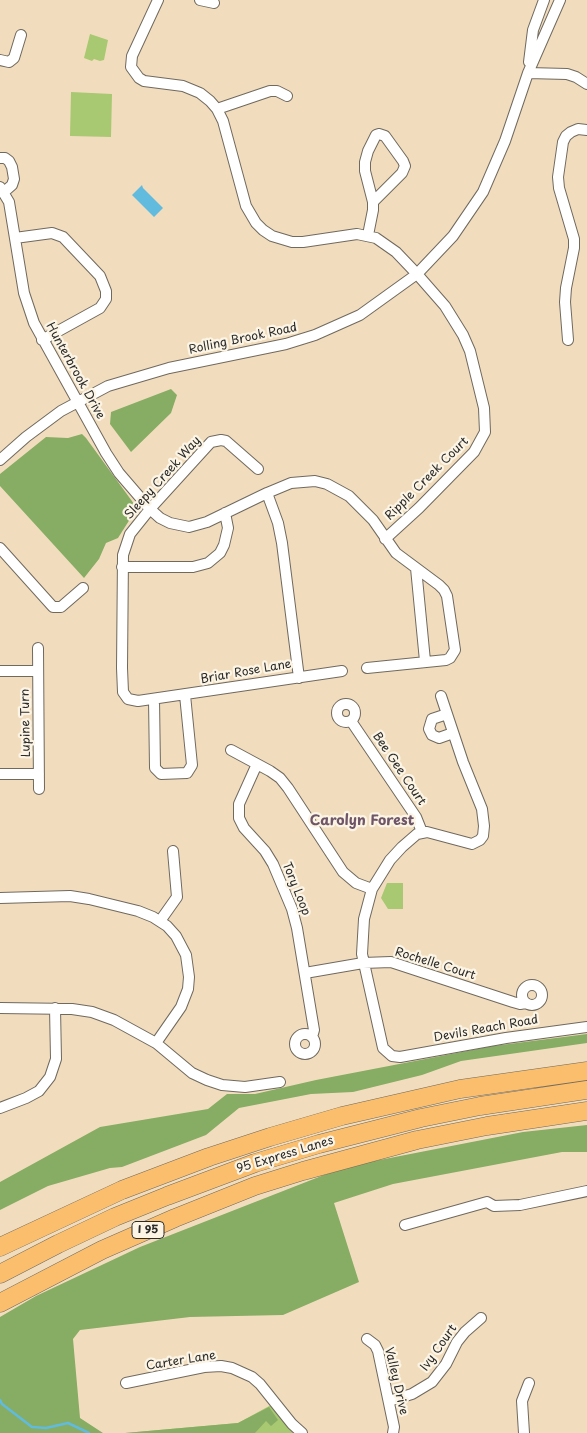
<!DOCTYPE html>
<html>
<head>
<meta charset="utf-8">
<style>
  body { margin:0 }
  canvas { display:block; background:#f1ddbd }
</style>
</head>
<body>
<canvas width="587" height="1433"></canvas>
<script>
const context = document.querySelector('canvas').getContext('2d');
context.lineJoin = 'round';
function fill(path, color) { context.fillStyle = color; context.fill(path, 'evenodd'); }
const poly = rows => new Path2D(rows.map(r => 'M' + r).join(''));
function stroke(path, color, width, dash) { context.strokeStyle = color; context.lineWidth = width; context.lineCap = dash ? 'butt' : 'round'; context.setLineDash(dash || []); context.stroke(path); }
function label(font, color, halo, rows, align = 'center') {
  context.font = font + ' "Playpen Sans",sans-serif'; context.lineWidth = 4.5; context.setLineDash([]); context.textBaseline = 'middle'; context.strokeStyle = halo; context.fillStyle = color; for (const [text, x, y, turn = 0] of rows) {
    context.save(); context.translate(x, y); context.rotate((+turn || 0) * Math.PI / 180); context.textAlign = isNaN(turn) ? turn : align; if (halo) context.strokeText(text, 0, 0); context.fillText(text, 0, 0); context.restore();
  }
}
const green = poly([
  [90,34,108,40,104,60,100,61,94,59,92,61,84,58],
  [71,92,112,94,111,137,70,136],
  [387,883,403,883,403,909,388,909,381,898],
  [271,1405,295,1433,125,1433,238,1423]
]);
const forest = poly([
  [171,389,177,395,171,413,131,452,110,424,111,412],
  [82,434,86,438,137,508,118,538,106,543,99,559,84,578,0,486,0,474,46,437,68,438],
  [587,1034,587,1043,461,1061,422,1075,353,1092,311,1094,239,1108,206,1135,122,1167,110,1168,48,1186,0,1210,0,1182,100,1127,208,1109,227,1094,255,1094,316,1080,493,1046],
  [587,1125,587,1152,562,1152,393,1184,334,1203,359,1282,283,1315,190,1317,80,1330,73,1339,80,1418,103,1433,0,1433,0,1317,36,1296,140,1247,324,1175,354,1165,523,1132],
  [269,1407,278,1420,271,1426,266,1421,255,1433,125,1433,238,1423]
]);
const water = poly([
  [142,185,143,188,163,208,154,217,132,195]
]);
const stream = poly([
  [0,1400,2,1404,32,1427,46,1428,68,1423,89,1433]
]);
const minor = poly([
  [158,0,132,56,131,67,139,78,144,81,183,86,200,93,210,101,217,109,223,121,246,206,256,223,263,230,272,236,292,242,303,242,357,234,376,238,396,252,417,274,445,306,463,335,470,351,484,408,485,432,474,452,419,508,385,539],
  [200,0,214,3],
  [0,60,9,62,14,58,21,35],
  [529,62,533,30,544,0],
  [528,73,567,74,576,77,587,84],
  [217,109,270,91,277,91,287,96],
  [379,134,385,136,403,161,405,166,402,173,373,202,365,171,365,162,368,151,376,135,379,134],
  [0,158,5,158,9,161,12,167,14,179,12,185,4,192],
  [0,187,9,202,24,293,34,323,106,453,119,473,150,509,160,518,170,523,189,527,207,522,267,493,291,483,315,481,327,484,349,496,373,520,396,553,439,585,444,590,447,596,455,650,450,658,446,660,367,668],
  [368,235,373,210,373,202],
  [15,238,52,233,63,237,100,276,106,291,106,299,100,308,42,340],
  [568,340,565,302,566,288,574,248,574,239,559,188,558,177,563,142,566,136,571,132,578,129,587,130],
  [0,460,26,437,61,411,108,386,169,368,286,344,315,335,360,315,417,274,453,236,483,192,505,141,528,73,560,0],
  [258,469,226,441,221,440,211,442,150,509,130,534,123,555,122,668,123,692,128,699,138,701,342,671],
  [267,493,278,523,282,543,299,678],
  [0,548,53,607,61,607,83,588],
  [122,567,193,567,208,563,220,553,224,545,228,528,225,513],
  [416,568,425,661],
  [38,648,39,789],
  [0,671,37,671],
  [441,696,463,762,482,809,484,826,483,836,480,840,472,844,427,832,417,834,402,847,390,860,372,889,364,919,362,954,383,1048,392,1056,400,1057,506,1038,587,1027],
  [154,699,155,768,161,774,187,773,192,765,185,695],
  '337 713a9 9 0 1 1 18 0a9 9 0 1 1-18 0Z',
  [447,714,432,719,429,729,432,735,439,738,453,733],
  [351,721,416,817,422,832],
  [231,750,270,771,280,778,288,788,343,872,356,883,372,889],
  [257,764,239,804,239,818,244,828,265,851,273,864,292,909,297,928,314,1030,312,1037],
  [0,774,39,774],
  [0,898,70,896,89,899,138,911,153,917,167,926,176,936,186,955,189,977,188,989,181,1007,156,1043],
  [160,921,177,897,173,851],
  [305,973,363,963,391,962,513,1002,520,1004,526,1003],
  '522 995a10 10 0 1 1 20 0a10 10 0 1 1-20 0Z',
  [0,1008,72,1009,92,1012,114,1020,156,1043,192,1073,207,1080,222,1085,245,1087,280,1082],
  '295 1044a10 10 0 1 1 20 0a10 10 0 1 1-20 0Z',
  [0,1108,26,1098,39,1091,50,1077,56,1059,55,1008],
  [405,1225,487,1202,494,1206,520,1205,587,1191],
  [367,1339,375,1345,378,1351,394,1427,393,1433],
  [126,1383,204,1367,221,1366,232,1368,252,1377,260,1384,292,1424,302,1433],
  [389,1401,412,1394,432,1382,446,1364,457,1342,465,1332,481,1318],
  [524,1433,522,1401,529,1383]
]);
const motorway = poly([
  [0,1247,122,1190,209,1157,270,1137,342,1116,460,1089,587,1071],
  [0,1274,58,1244,115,1217,167,1196,255,1163,319,1144,421,1118,480,1106,587,1090],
  [0,1303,102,1250,175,1218,255,1186,303,1171,417,1140,487,1126,587,1111]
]);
const shields = [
  [148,1230,32]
];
const shieldNames = [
  ["I 95",148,1230]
];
const streetNames = [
  ["Rolling Brook Road",243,339,-12],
  ["Hunterbrook Drive",75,371,61],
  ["Sleepy Creek Way",163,478,-48],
  ["Ripple Creek Court",427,479,-45],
  ["Briar Rose Lane",246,672,-10],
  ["Lupine Turn",26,723,-91],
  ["Bee Gee Court",399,769,56],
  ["Tory Loop",296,889,68],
  ["Rochelle Court",435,964,17],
  ["Devils Reach Road",486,1029,-10],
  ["95 Express Lanes",285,1155,-17],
  ["Ivy Court",439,1348,-55],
  ["Carter Lane",181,1361,-9],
  ["Valley Drive",396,1381,77]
];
const neighbourhoodNames = [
  ["Carolyn Forest",362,821]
];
fill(green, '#a8c971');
fill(forest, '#86ad63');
fill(water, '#60bbde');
stroke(stream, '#60bbde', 2.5);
stroke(minor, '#70695e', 12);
stroke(motorway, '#70695e', 19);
stroke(minor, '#fff', 10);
stroke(motorway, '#fabe6d', 18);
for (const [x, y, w] of shields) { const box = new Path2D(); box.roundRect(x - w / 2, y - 8.5, w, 17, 4); context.fillStyle = '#fcf5e5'; context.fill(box); stroke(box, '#2b2b2b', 1); }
label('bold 11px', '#2b2b2b', null, shieldNames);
label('12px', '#2b2b2b', '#fcf5e5', streetNames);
label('bold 14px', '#6e5568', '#fcf5e5', neighbourhoodNames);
</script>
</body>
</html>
